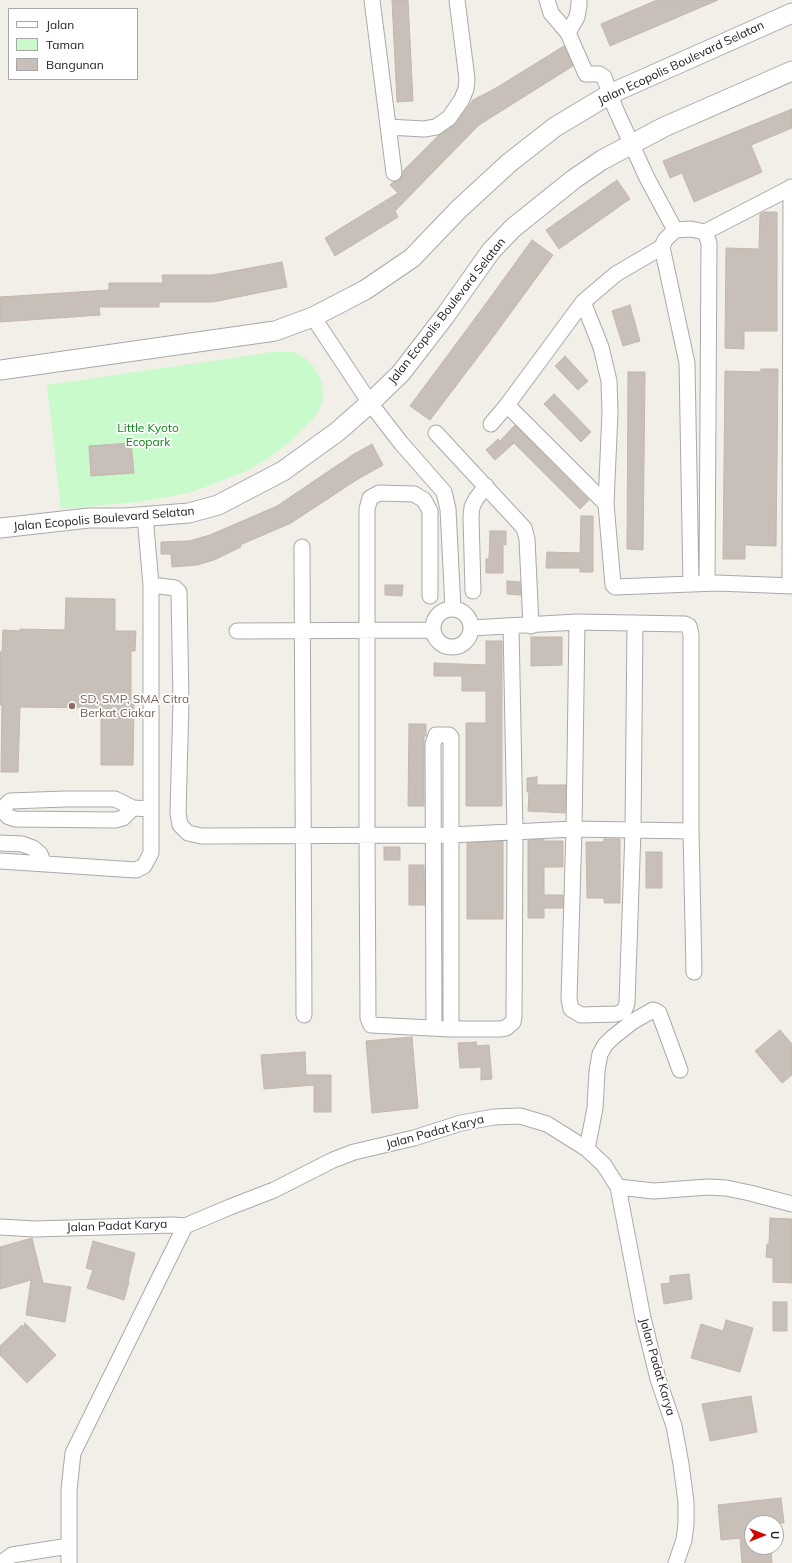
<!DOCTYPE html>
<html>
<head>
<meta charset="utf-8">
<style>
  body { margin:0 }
  #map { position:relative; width:792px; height:1563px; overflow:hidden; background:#f2efe9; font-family:Mulish,sans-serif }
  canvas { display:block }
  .legend { position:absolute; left:8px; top:8px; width:130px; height:72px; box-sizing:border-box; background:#fff; border:1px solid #a7a7a7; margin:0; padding:5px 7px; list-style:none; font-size:12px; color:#222 }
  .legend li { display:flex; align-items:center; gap:8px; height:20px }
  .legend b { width:20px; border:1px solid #a7a7a7 }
  .north { position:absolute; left:744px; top:1515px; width:40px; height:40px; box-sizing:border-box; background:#fff; border:1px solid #a7a7a7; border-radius:50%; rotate:90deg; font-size:11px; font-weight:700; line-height:16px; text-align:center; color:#222 }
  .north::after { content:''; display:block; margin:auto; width:14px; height:18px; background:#d40000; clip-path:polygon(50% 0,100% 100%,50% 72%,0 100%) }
</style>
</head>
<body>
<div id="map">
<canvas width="792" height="1563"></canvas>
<ul class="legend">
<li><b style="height:5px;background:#fff"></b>Jalan</li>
<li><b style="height:11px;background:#c8facc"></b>Taman</li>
<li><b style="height:11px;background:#c7bfb8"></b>Bangunan</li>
</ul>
<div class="north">U</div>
</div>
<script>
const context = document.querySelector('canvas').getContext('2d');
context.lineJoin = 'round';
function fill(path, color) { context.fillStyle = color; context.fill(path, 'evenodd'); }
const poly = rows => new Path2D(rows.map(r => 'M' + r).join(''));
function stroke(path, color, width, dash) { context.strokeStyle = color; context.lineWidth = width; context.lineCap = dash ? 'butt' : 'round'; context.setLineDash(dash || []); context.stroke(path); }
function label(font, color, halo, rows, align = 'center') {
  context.font = font + ' Mulish,sans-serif'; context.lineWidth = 3.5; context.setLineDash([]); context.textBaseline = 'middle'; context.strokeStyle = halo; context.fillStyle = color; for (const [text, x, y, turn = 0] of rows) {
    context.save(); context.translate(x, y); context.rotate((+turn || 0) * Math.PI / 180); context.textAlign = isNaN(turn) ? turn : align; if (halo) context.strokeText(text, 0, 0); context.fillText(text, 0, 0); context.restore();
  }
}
const park = poly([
  [272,352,293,352,304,357,313,366,321,379,323,391,322,404,315,417,287,444,266,460,244,472,192,492,168,497,138,502,61,509,47,385]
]);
const building = poly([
  [392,0,408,0,413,101,397,102,392,0],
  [657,0,718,0,610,46,601,24,657,0],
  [564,46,573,66,479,125,395,211,398,217,335,256,325,238,398,193,390,185,393,182,400,180,402,176,403,171,438,136,456,123,473,100,496,88,564,46],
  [792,109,792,128,751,145,762,172,694,202,682,173,670,178,663,161,792,109],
  [617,180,630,199,559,249,546,230,617,180],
  [764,212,777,212,777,331,744,331,744,349,725,348,726,248,759,249,760,214,764,212],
  [532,240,553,255,490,341,430,420,410,406,479,313,532,240],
  [282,262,287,287,213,302,159,302,159,307,99,307,100,315,0,322,0,297,109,290,109,283,163,283,162,275,213,275,282,262],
  [630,305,640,341,623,346,612,311,630,305],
  [565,356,588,381,578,390,555,366,565,356],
  [761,369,778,369,776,546,745,545,745,559,723,559,725,371,761,372,761,369],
  [628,372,645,372,643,550,627,549,628,372],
  [554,394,591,432,581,442,544,404,554,394],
  [515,425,589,500,580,509,514,443,495,460,486,450,498,439,500,441,515,425],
  [131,443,134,473,91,476,89,446,131,443],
  [372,444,383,465,358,479,291,523,240,545,241,547,214,560,197,565,172,567,171,554,161,554,161,542,189,541,210,535,277,506,354,454,372,444],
  [581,516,593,516,593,572,580,572,580,568,546,568,547,552,580,553,581,516],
  [490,531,506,531,506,545,503,544,503,573,486,573,486,559,489,559,490,531],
  [507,581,520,582,521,595,507,594,507,581],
  [385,585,403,585,402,596,385,595,385,585],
  [66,598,115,599,115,631,136,631,135,651,131,651,131,704,134,704,133,765,101,765,101,708,20,707,18,772,1,772,2,705,0,705,0,652,2,652,3,630,20,631,20,629,65,630,66,598],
  [531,637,562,637,562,665,531,666,531,637],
  [486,641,502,641,502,806,466,806,466,723,486,723,486,691,462,691,462,676,434,676,434,663,486,665,486,641],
  [409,724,426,724,426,736,424,736,424,806,408,806,409,724],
  [537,777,537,785,566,785,565,813,528,811,529,792,527,792,527,778,537,777],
  [544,839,544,841,563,841,563,867,544,867,544,895,563,895,563,908,544,908,544,918,528,918,528,840,544,839],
  [604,839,620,839,620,903,604,903,604,898,587,898,586,842,604,842,604,839],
  [503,841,503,919,467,919,467,843,503,841],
  [384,847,400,847,400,860,384,860,384,847],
  [646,852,662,852,662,888,646,888,646,852],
  [409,865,424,865,425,905,409,905,409,865],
  [780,1030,792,1044,792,1075,782,1083,755,1051,780,1030],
  [412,1037,418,1108,372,1113,366,1041,412,1037],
  [476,1042,477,1046,489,1045,492,1079,481,1080,481,1067,460,1068,458,1043,476,1042],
  [305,1052,306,1075,331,1075,331,1112,314,1112,314,1085,264,1089,261,1055,305,1052],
  [770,1218,792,1219,792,1283,773,1282,773,1258,766,1257,767,1244,769,1244,770,1218],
  [32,1238,43,1283,71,1287,65,1322,26,1315,31,1280,0,1289,0,1247,32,1238],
  [93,1241,135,1253,128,1281,129,1282,124,1300,87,1288,93,1270,86,1268,93,1241],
  [689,1274,692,1299,664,1304,661,1284,670,1283,670,1276,689,1274],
  [773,1302,787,1302,787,1331,773,1331,773,1302],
  [726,1320,753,1328,740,1372,691,1358,701,1324,723,1331,726,1320],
  [25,1323,56,1355,27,1383,0,1355,0,1346,22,1325,24,1327,25,1323],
  [751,1396,757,1432,710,1441,702,1404,751,1396],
  [781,1498,784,1523,752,1523,752,1547,771,1547,772,1563,742,1563,740,1538,721,1540,718,1505,781,1498]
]);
const minor = poly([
  [372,0,394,173],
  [547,0,551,13,568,33,586,74,599,74,604,77,615,108,647,178,675,230,691,229,705,232,709,243,707,583],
  [568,33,577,17,579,5,579,0],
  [388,127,424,129,436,127,449,118,462,99,466,89,467,79,457,0],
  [675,230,665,240,662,247,687,363,691,584],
  [705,232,792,187],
  [583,302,601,347,609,381,610,412,606,504],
  [313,317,370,403,401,443,444,492,448,509,453,609],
  [507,405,606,504,613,585,615,587,717,583,792,586],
  [491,424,507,405,583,302,616,274,662,247],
  [436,433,524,528,527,539,531,626],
  [302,547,304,1015],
  [151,585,175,588,179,592,181,702,178,813,180,825,188,833,201,836,450,835,574,829,691,831],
  [790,586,791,187],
  [473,591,471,517,472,507,476,499,486,486],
  [430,596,430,511,424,500,414,494,379,493,370,498,367,509,367,835,368,1018,371,1025,451,1029,500,1029,506,1028,513,1022,514,1016,515,831,511,626],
  '433 628a19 19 0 1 1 38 0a19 19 0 1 1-38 0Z',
  [577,622,574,829,569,999,571,1009,581,1015,616,1014,622,1012,625,1009,627,1003,633,830,635,623],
  [471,628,577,622,685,624,689,626,691,635,691,831,694,972],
  [237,631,433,630],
  [1,810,9,817,15,819,115,820,123,818,133,808],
  [0,811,10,801,65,799,115,799,133,808,151,809],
  [0,843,22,844,33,848,40,854,44,864],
  [0,861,136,870,144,866,151,853,151,585,145,516],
  [434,1028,433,744,436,735,449,735,451,737,451,1029],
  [587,1149,595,1108,597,1071,600,1054,605,1045,612,1038,632,1022,653,1010,656,1011,659,1013,680,1070],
  [618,1187,654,1191,708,1187,726,1188,750,1193,792,1204],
  [0,1227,35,1229,173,1225,185,1226,230,1207,274,1190,333,1160,354,1152,414,1138,461,1123,494,1117,520,1116,547,1124,587,1149,604,1165,618,1187,643,1318,658,1379,674,1426,681,1464,686,1502,686,1524,684,1540,676,1563],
  [1,1563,12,1555,69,1546],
  [69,1563,69,1490,73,1453,185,1226]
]);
const tertiary = poly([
  [0,370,275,331,313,317,365,290,412,258,459,209,509,163,555,127,610,94,792,13],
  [0,528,89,518,125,518,189,513,218,505,283,471,337,432,370,403,401,373,445,316,491,251,513,228,574,179,602,160,664,127,792,71]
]);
const markers = [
  [72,706,4,"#8d6e63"]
];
const streetNames = [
  ["Jalan Ecopolis Boulevard Selatan",681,63,-25],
  ["Jalan Ecopolis Boulevard Selatan",447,311,-52],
  ["Jalan Ecopolis Boulevard Selatan",104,519,-5],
  ["Jalan Padat Karya",435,1132,-15],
  ["Jalan Padat Karya",117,1226,-2],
  ["Jalan Padat Karya",657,1367,74]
];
const parkNames = [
  ["Little Kyoto",148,428],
  ["Ecopark",148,442]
];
const educationNames = [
  ["SD, SMP, SMA Citra",80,699],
  ["Berkat Ciakar",80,713]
];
fill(park, '#c8facc');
fill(building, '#c7bfb8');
stroke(building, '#c4b6ab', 1);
stroke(minor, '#a9a9a9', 17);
stroke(tertiary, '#a9a9a9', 21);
stroke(minor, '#fff', 15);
stroke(tertiary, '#fff', 19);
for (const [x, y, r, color] of markers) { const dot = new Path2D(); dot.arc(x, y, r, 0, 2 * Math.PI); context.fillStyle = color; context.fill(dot); stroke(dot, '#fff', 1.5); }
label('12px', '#222', '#fff', streetNames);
label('12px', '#0c8416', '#fff', parkNames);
label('12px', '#785e54', '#fff', educationNames, 'left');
</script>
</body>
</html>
